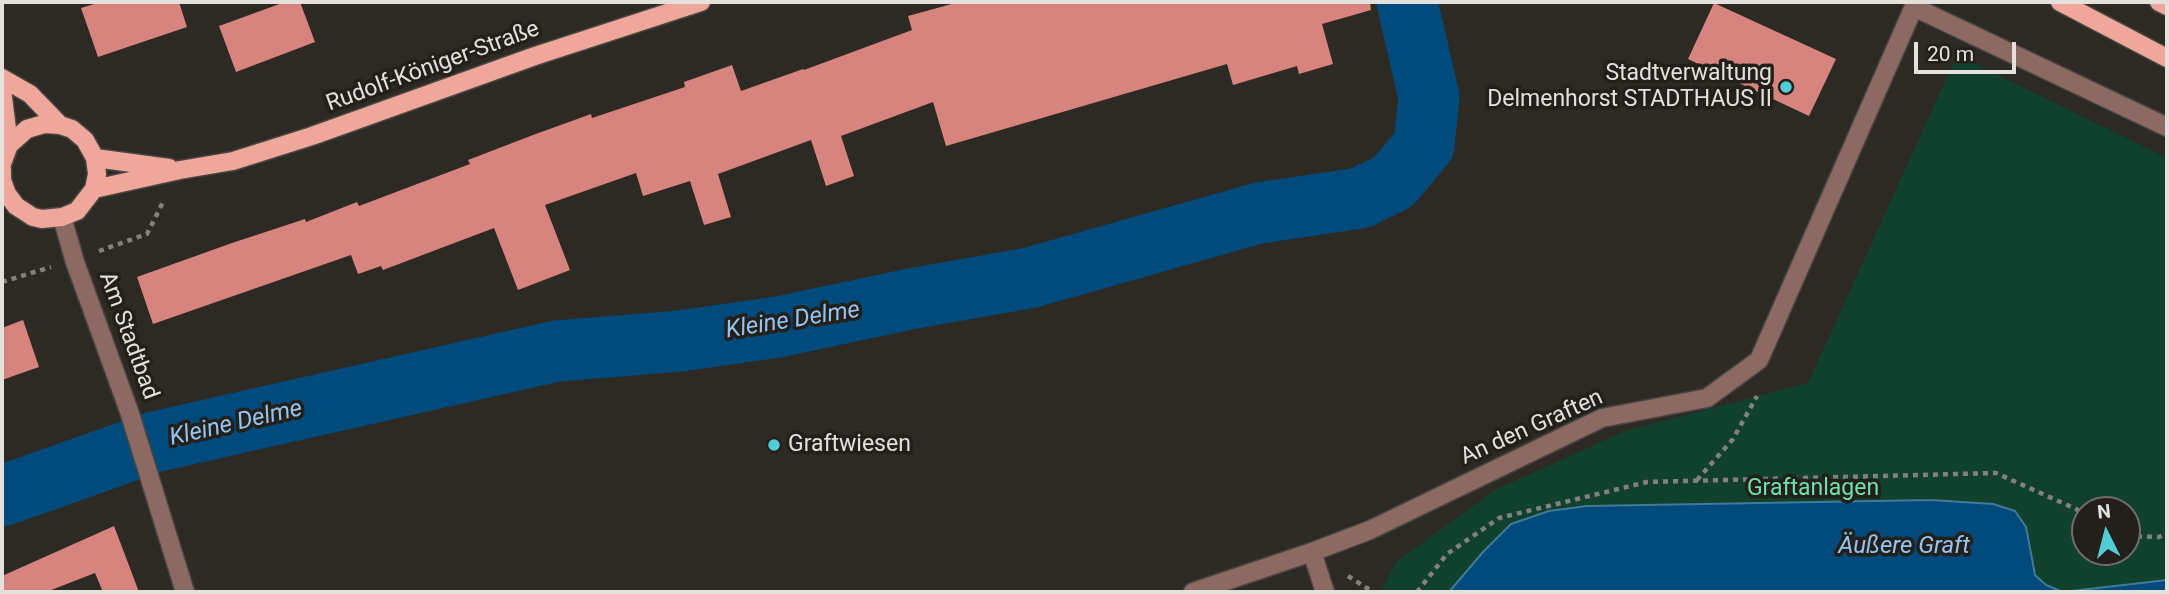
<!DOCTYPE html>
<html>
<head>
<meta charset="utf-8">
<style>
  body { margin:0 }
  #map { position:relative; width:2169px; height:594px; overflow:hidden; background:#2d2923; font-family:Roboto,sans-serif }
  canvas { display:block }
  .frame { position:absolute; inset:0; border:4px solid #e4e1dd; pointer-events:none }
  .north { position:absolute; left:2071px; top:496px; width:70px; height:70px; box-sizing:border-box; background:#231f1a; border:2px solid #706d68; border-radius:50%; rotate:354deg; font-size:19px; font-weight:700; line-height:28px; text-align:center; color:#e4e1dd }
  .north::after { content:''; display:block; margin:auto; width:24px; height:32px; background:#52ccd6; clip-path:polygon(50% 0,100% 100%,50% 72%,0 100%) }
  .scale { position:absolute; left:1914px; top:42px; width:102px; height:32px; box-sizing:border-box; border:4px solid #e4e1dd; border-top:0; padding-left:9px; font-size:21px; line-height:24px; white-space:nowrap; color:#e4e1dd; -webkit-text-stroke:5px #231f1a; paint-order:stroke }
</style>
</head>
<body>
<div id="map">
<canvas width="2169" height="594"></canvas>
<div class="frame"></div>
<div class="north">N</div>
<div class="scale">20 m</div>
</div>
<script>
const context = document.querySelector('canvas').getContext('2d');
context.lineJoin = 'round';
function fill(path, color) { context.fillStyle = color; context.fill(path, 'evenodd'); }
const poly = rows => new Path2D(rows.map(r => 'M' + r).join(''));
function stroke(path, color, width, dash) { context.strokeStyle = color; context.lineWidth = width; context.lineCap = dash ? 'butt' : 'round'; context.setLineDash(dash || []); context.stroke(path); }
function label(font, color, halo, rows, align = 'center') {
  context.font = font + ' Roboto,sans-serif'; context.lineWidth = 7; context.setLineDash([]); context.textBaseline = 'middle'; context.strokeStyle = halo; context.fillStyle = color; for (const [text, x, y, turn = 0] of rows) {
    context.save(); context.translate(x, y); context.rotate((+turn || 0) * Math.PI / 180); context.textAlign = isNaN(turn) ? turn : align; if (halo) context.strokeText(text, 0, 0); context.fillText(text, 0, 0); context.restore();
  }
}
const green = poly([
  [1957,55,2167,158,2167,592,1380,592,1397,561,1495,490,1625,431,1808,383],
  [2085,510,2127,510,2127,552,2085,552]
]);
const water = poly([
  [1932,500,1993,504,2015,511,2026,527,2035,575,2046,585,2063,592,2167,580,2167,592,1449,592,1483,552,1511,524,1549,511,1587,506,1932,500]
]);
const river = poly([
  [2,496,154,442,557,351,680,341,778,327,915,298,1029,278,1259,213,1360,198,1393,182,1424,145,1429,97,1407,2]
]);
const building = poly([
  [101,2,179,2,187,27,98,57,81,8],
  [285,2,300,2,315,42,236,72,219,26],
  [959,2,1370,2,1371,10,1322,24,1333,64,1299,74,1297,66,1233,85,1227,64,946,146,933,102,841,136,854,176,826,186,811,140,718,174,731,217,704,225,690,181,643,196,636,173,545,205,570,270,518,290,494,228,383,270,381,266,358,274,351,255,153,324,137,277,232,243,305,219,306,222,357,202,359,206,470,164,468,160,533,135,591,114,592,118,685,87,684,82,732,65,741,91,803,69,804,70,912,30,908,16],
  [1714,3,1836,59,1809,116,1688,59],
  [23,320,39,367,2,380,2,328],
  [114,526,139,592,103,592,95,573,46,592,2,592,2,576]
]);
const path = poly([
  [99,251,147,234,164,200],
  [2,282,51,267],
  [1697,480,1733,439,1757,396],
  [2127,536,2159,537,2167,533],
  [1348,576,1373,592],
  [1417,592,1447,554,1499,518,1647,482,1996,473,2076,509,2085,515]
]);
const minor = poly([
  [1914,7,2167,127],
  [62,217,75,262,129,411,185,592],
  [1312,552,1325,592],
  [1193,592,1312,552,1370,530,1602,418,1707,398,1759,360,1916,2]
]);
const major = poly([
  [2060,2,2167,58],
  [2159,2,2167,6],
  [2,78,30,94,60,125],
  [2,89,9,145],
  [95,158,169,168],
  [2,164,9,145,27,129,44,124,60,125,72,129,85,140,95,158,97,174,94,189,77,211,62,217,42,219,33,217,16,206,7,194,2,180,2,170],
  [94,189,180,170,233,161,312,136,535,56,701,2]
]);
const markers = [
  [1786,87,7,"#52ccd6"],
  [774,445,7,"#52ccd6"]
];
const streetNames = [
  ["Rudolf-Königer-Straße",433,67,-20],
  ["Am Stadtbad",128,336,70],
  ["An den Graften",1532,428,-24]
];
const poiNames = [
  ["Stadtverwaltung",1772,74],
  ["Delmenhorst STADTHAUS II",1772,100],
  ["Graftwiesen",788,445,"left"]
];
const parkNames = [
  ["Graftanlagen",1813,489]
];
const waterNames = [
  ["Kleine Delme",793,321,-9],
  ["Kleine Delme",236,424,-13],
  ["Äußere Graft",1904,547]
];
fill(green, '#10412c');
fill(water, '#004b7c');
stroke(water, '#447899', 2);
stroke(river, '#004b7c', 61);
fill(building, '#d8847e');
stroke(minor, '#4a4641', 21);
stroke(major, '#4a4641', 21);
stroke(path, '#84817c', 4.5, [5, 5]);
stroke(minor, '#8c6963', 18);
stroke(major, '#f0a79b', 18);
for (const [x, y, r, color] of markers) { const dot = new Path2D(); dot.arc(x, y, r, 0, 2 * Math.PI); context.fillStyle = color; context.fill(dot); stroke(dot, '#231f1a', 2.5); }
label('23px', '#e4e1dd', '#231f1a', streetNames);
label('23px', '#e4e1dd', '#231f1a', poiNames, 'right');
label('23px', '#6de2aa', '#231f1a', parkNames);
label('italic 24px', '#94c5f0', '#231f1a', waterNames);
</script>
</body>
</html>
